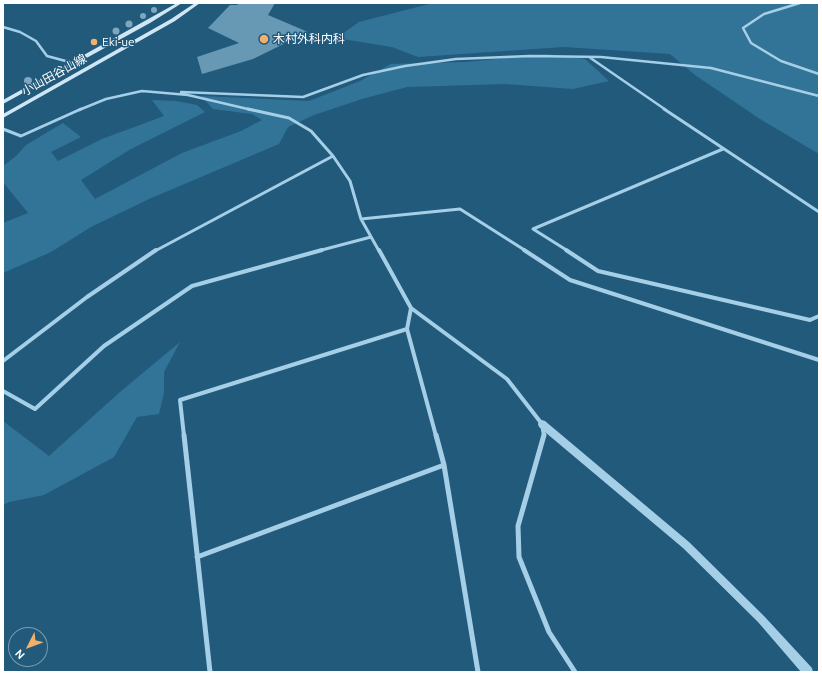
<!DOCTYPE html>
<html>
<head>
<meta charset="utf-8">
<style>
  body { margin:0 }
  #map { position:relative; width:822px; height:675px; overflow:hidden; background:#225a7c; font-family:Ubuntu,sans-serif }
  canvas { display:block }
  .frame { position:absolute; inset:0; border:4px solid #fff; pointer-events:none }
  .north { position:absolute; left:8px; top:627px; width:40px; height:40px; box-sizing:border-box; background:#225a7c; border:1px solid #7a9cb0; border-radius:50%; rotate:228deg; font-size:11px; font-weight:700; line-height:16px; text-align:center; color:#fff }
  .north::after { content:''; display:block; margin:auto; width:14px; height:18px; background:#f2b068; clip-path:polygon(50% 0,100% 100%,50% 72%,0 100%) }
</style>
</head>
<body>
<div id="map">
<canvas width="822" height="675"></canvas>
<div class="frame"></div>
<div class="north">N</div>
</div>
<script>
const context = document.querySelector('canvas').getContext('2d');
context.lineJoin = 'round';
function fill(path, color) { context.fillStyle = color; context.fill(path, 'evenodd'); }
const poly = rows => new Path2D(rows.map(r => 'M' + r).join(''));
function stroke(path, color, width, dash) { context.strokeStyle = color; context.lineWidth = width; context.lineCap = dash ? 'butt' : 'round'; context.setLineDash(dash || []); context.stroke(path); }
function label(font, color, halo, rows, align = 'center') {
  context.font = font + ' Ubuntu,"Noto Sans JP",sans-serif'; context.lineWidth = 3; context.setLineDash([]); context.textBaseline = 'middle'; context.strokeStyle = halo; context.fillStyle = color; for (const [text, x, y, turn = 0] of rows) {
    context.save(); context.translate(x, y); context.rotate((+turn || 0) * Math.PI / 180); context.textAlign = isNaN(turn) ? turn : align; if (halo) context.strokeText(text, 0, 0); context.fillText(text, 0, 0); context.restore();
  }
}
const green = poly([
  [433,3,819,3,819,154,760,119,695,75,670,54,564,47,418,57,392,47,336,38,359,22],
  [546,54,585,59,609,81,573,89,505,84,407,87,362,99,314,115,288,127,279,144,149,199,91,227,51,252,3,273,3,223,28,213,3,182,3,166,16,156,26,145,63,123,81,137,51,152,58,161,102,139,164,116,152,100,176,101,197,105,205,112,131,149,81,180,95,199,182,153,241,131,262,120,252,114,213,109,201,96,309,101,360,81,391,64,466,62],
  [180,342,164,372,164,393,159,414,137,417,114,457,44,495,9,502,3,505,3,421,49,456,120,392]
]);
const building = poly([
  [239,3,275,3,268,15,308,32,253,59,202,74,197,57,239,43,208,28,230,5,237,5]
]);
const minorFar3 = poly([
  [800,3,764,14,743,28,751,43,781,61,819,74],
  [3,27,20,32,36,41,47,56,73,63],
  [589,57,666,110],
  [181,92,303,97,363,75,405,66,456,59,530,56,601,57,711,68,819,96],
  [79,110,106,99,142,91,188,95,252,110]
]);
const minorFar2 = poly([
  [248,109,289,118,311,131,333,156,350,181,361,219,379,251],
  [664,109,819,212],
  [3,129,21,136,81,109],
  [361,219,460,209,526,251],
  [155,251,333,156],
  [318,251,371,237],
  [568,251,533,229,723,149]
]);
const minorFar1 = poly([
  [379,250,411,308,507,379,542,424,544,436],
  [524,250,570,280,819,360],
  [566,250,598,271,810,320,819,316],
  [407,329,411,308],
  [3,361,87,297,156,250],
  [3,391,35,409,104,346,192,286,322,250],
  [184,436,180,400,407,329,436,436]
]);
const minor = poly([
  [184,435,210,672],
  [436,435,444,465,478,672],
  [544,435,518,526,519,557,549,632,575,672],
  [197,557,444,465]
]);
const tertiary = poly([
  [542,420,545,421,689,542,764,616,812,668,813,672,801,672,758,622,683,548,539,427,538,424,539,421,542,420]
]);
const secondary = poly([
  [177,3,182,3,150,23,3,104,3,100,177,3],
  [195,3,200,3,175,21,3,118,3,114,171,19,195,3]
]);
const trees = [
  [154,10,3],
  [143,16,3],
  [129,24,3.5],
  [116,31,3.5],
  [28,81,4]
];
const markers = [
  [264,39,5,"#f2b068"],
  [94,42,4,"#f2b068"]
];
const farPoinames = [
  ["木村外科内科",273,39],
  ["Eki-ue",102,42]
];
const farStreetnames = [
  ["小山田谷山線",54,75,-29]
];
fill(green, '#327498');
fill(building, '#6798b4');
stroke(minorFar3, '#a5cfe6', 2.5);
stroke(minorFar2, '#a5cfe6', 3);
stroke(minorFar1, '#a5cfe6', 4);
stroke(minor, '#a5cfe6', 5);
fill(tertiary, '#a5cfe6');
fill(secondary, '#cfe7f5');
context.fillStyle = '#7ea6bf';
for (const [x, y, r] of trees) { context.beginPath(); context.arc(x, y, r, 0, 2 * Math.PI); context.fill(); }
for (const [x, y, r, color] of markers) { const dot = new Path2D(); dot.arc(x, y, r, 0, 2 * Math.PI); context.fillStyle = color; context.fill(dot); stroke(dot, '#225a7c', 1.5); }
label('12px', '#fff', '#225a7c', farPoinames, 'left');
label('12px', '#fff', '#225a7c', farStreetnames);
</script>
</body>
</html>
